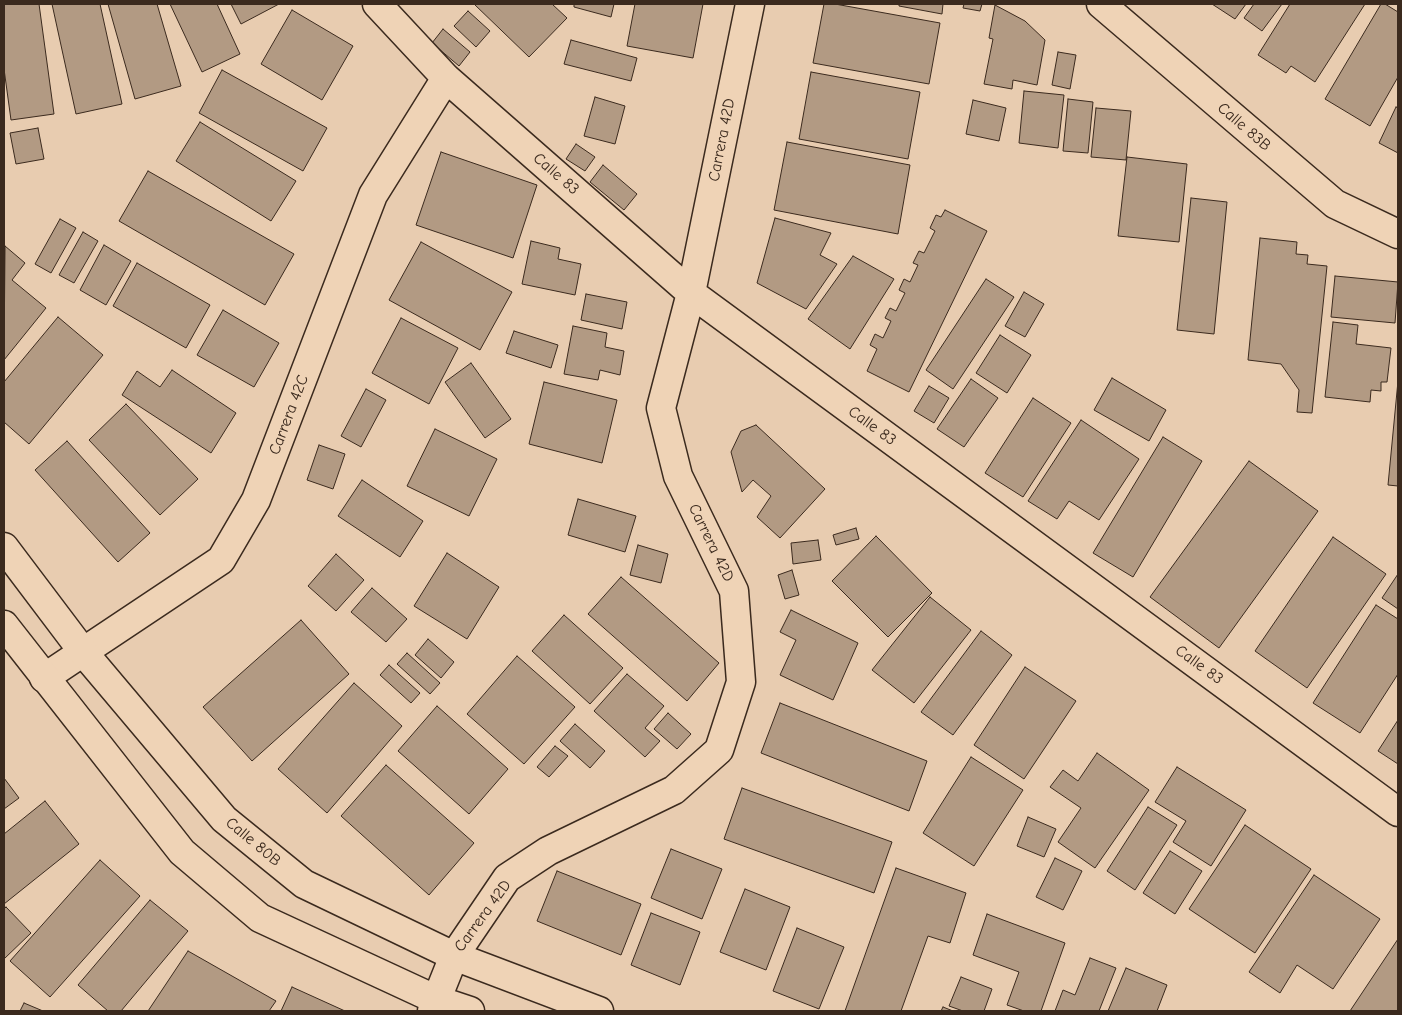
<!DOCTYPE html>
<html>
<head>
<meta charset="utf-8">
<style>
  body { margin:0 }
  #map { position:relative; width:1402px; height:1015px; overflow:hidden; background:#e8ccb0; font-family:"Comic Neue",sans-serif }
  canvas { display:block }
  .frame { position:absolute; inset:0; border:5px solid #3b2a1e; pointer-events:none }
</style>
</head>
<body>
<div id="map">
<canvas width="1402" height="1015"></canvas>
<div class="frame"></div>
</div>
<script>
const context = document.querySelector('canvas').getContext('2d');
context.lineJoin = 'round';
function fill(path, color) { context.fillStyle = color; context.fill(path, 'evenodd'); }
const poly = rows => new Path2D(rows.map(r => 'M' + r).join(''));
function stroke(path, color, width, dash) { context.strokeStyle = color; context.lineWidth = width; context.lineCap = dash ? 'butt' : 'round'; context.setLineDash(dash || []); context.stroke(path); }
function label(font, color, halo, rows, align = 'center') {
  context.font = font + ' "Comic Neue",sans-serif'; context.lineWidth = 4.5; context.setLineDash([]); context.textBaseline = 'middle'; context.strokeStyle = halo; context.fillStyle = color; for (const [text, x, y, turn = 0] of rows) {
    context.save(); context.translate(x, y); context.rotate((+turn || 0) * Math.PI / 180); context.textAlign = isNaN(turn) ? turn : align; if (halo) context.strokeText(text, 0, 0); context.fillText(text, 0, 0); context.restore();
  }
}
const building = poly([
  [4,4,39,4,54,114,11,120,4,69,4,4],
  [52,4,100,4,122,104,76,114,52,4],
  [108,4,157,4,181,86,135,99,108,4],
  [170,4,217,4,240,54,202,72,170,4],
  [231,4,279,4,241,24,231,4],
  [474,4,552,4,567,18,529,57,474,4],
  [574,4,614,4,611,17,574,7,574,4],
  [635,4,703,4,693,58,627,46,635,4],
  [824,4,835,4,940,23,929,84,813,63,824,4],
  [899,4,943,4,942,14,899,6,899,4],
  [964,4,982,4,980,11,963,8,964,4],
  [1212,4,1246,4,1235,19,1212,4],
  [1254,4,1282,4,1262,31,1244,18,1254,4],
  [1290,4,1365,4,1315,82,1291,66,1286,73,1258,55,1290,4],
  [1381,4,1385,4,1398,12,1398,77,1370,126,1325,99,1381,4],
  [995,5,1025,21,1045,40,1037,85,1013,80,1012,89,984,84,993,39,989,38,995,5],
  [292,10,353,46,322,100,261,64,292,10],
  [468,11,490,31,476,47,454,26,468,11],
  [443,29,470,52,459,66,432,43,443,29],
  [571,40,637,58,631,81,564,64,571,40],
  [1058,52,1076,55,1070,89,1052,85,1058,52],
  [222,70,327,128,303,171,199,113,222,70],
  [811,72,920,92,908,159,799,139,811,72],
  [1024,91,1064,95,1058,148,1019,143,1024,91],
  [595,97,625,106,615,144,584,136,595,97],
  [1068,99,1093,102,1088,153,1063,151,1068,99],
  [973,100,1006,108,999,141,966,134,973,100],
  [1396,107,1398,108,1398,153,1379,143,1396,107],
  [1096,108,1131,111,1126,160,1091,157,1096,108],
  [200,122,296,181,271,221,176,161,200,122],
  [38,128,44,159,16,164,10,133,38,128],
  [787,142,910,165,898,234,774,210,787,142],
  [576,144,595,157,585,171,566,159,576,144],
  [441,152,537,185,513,258,416,225,441,152],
  [1127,157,1187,164,1179,242,1118,236,1127,157],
  [603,165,637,194,624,210,590,182,603,165],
  [148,171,294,254,265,305,119,221,148,171],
  [1191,198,1227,202,1214,334,1177,330,1191,198],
  [945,210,987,231,909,392,867,371,877,349,870,345,875,334,883,338,891,321,885,318,890,308,896,311,905,293,899,290,904,279,910,282,918,265,913,263,919,251,924,253,935,231,930,228,936,215,941,217,945,210],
  [775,218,831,233,820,255,837,264,806,309,757,283,775,218],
  [60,219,76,228,51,273,35,264,60,219],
  [83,232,98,241,74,283,59,275,83,232],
  [1260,238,1297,242,1296,254,1308,255,1307,264,1327,266,1312,413,1297,412,1299,390,1281,364,1248,360,1260,238],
  [531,241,560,248,558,259,581,264,575,295,522,284,531,241],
  [421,242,512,292,480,350,389,300,421,242],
  [104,245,131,261,106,305,80,290,104,245],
  [5,246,25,263,12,280,46,308,4,360,5,246],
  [853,256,894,279,850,349,808,319,853,256],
  [137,263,210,305,186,348,113,306,137,263],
  [1335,276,1398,282,1395,323,1331,317,1335,276],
  [986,279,1014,297,953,389,926,370,986,279],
  [1024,292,1044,304,1025,337,1005,326,1024,292],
  [586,294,627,302,622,329,581,320,586,294],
  [223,310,279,343,254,387,197,355,223,310],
  [58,317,103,355,29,444,4,422,4,382,58,317],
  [401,318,458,348,429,404,372,373,401,318],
  [1333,322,1358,325,1356,344,1391,348,1387,382,1381,382,1381,391,1371,390,1370,402,1325,397,1333,322],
  [573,326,607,333,605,347,624,351,620,375,600,370,598,380,564,374,573,326],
  [514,331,558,345,551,368,506,353,514,331],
  [1000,335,1031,355,1007,393,976,373,1000,335],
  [471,363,511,419,485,438,445,382,471,363],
  [172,370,236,413,211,453,122,395,137,371,160,387,172,370],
  [1112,378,1166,410,1149,441,1094,410,1112,378],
  [971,379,998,398,964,447,937,429,971,379],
  [1398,381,1398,486,1388,485,1398,381],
  [544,382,617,400,602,463,529,444,544,382],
  [929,386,949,398,934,423,914,411,929,386],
  [366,389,386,400,361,447,341,436,366,389],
  [1033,398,1071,423,1023,497,985,473,1033,398],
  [126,404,198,479,160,515,89,440,126,404],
  [1081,420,1139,459,1099,520,1069,501,1057,519,1028,501,1081,420],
  [756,425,825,489,780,538,757,517,771,496,753,480,742,492,731,452,741,431,756,425],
  [435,429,497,459,469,516,407,486,435,429],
  [1163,437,1202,461,1133,577,1093,553,1163,437],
  [67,441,150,533,118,562,35,470,67,441],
  [319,445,345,454,333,489,307,480,319,445],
  [1249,461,1318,511,1219,648,1150,597,1249,461],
  [362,480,423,521,400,557,338,516,362,480],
  [578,499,636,516,625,552,568,535,578,499],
  [856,528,859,539,836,545,833,535,856,528],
  [876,536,932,593,888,637,832,581,876,536],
  [1333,537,1386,574,1307,688,1255,651,1333,537],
  [818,540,821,560,793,564,791,543,818,540],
  [638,545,668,554,661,583,630,575,638,545],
  [447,553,499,587,467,639,414,606,447,553],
  [336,554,364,580,336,611,308,586,336,554],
  [792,570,799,595,785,599,778,575,792,570],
  [1398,574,1398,609,1382,598,1398,574],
  [621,577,719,663,687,701,588,614,621,577],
  [372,588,407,619,386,642,351,612,372,588],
  [930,597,971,630,914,703,872,670,930,597],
  [1376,605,1398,619,1398,674,1360,733,1313,703,1376,605],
  [791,610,858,643,833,700,780,675,796,640,780,632,791,610],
  [564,615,623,668,590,704,532,651,564,615],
  [301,620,349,674,252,761,203,707,301,620],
  [981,631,1012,655,953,735,921,712,981,631],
  [428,639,454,662,441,678,415,655,428,639],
  [407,653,440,683,430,694,397,664,407,653],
  [517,656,575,707,524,764,467,714,517,656],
  [389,665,420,693,411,703,380,675,389,665],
  [1025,667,1076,701,1024,779,974,745,1025,667],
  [627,674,664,706,645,728,660,741,645,757,594,711,627,674],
  [354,683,402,726,327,813,278,769,354,683],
  [780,703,927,761,909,811,761,753,780,703],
  [437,706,508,769,469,814,398,751,437,706],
  [668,713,691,734,677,749,654,729,668,713],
  [1398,720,1398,764,1378,751,1398,720],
  [575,724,605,751,590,768,560,741,575,724],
  [555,746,568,756,549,777,537,767,555,746],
  [1097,753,1149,790,1095,868,1058,842,1081,808,1050,787,1063,770,1078,781,1097,753],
  [971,757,1023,790,974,866,923,833,971,757],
  [386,765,474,843,429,895,341,816,386,765],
  [1177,767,1246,810,1211,866,1173,842,1186,821,1155,802,1177,767],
  [4,778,19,798,4,809,4,778],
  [742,788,892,842,874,893,724,839,742,788],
  [45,801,79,844,4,904,4,834,45,801],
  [1148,807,1177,825,1135,890,1107,871,1148,807],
  [1028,817,1056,829,1044,857,1017,846,1028,817],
  [1245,825,1311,869,1255,953,1189,909,1245,825],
  [671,849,722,869,702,919,651,898,671,849],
  [1170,851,1202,871,1175,914,1143,893,1170,851],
  [1055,858,1082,871,1063,910,1036,897,1055,858],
  [100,860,140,896,50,997,10,961,100,860],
  [896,868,966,893,950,943,928,936,901,1011,845,1011,896,868],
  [557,871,641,904,621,955,537,921,557,871],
  [1314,875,1380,919,1333,989,1297,965,1280,993,1249,972,1314,875],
  [745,889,790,907,766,970,720,952,745,889],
  [150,900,188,931,121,1011,108,1011,78,985,150,900],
  [6,907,31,933,4,959,4,909,6,907],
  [651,913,700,932,680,985,631,965,651,913],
  [987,914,1065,943,1041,1011,1024,1011,1007,1005,1019,972,973,955,987,914],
  [797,928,844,947,819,1009,773,991,797,928],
  [1398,939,1398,1011,1350,1011,1398,939],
  [188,951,276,1001,269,1011,148,1011,188,951],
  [1090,958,1116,968,1099,1011,1055,1011,1063,990,1075,995,1090,958],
  [1126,968,1167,985,1157,1011,1108,1011,1126,968],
  [961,977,992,989,984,1011,963,1011,949,1006,961,977],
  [292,987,345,1011,281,1011,292,987],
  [24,1003,43,1011,20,1011,24,1003],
  [943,1007,953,1011,941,1011,943,1007]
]);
const minor = poly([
  [377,4,446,78,691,293,1398,812],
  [1101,4,1335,204,1398,234],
  [44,678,221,560,256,500,373,195,446,78],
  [432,1011,454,956,507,878,548,851,674,790,719,750,741,682,734,591,678,476,661,408,691,293,750,4]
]);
const major = poly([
  [4,547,84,653,224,819,304,884,454,956,599,1011],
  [4,625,182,852,260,918,437,1000,470,1011]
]);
const streetNames = [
  ["Calle 83B",1244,127,41],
  ["Carrera 42D",722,140,-79],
  ["Calle 83",556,174,41],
  ["Carrera 42C",289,415,-69],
  ["Calle 83",872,426,36],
  ["Carrera 42D",711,543,64],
  ["Calle 83",1199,665,36],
  ["Calle 80B",253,842,40],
  ["Carrera 42D",483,916,-54]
];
fill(building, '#b29a83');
stroke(building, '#3b2a1e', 1);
stroke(minor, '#3b2a1e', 31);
stroke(major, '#3b2a1e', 31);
stroke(minor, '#efd3b6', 28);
stroke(major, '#efd3b6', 28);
label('16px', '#3b2a1e', '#efd3b6', streetNames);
</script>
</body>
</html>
